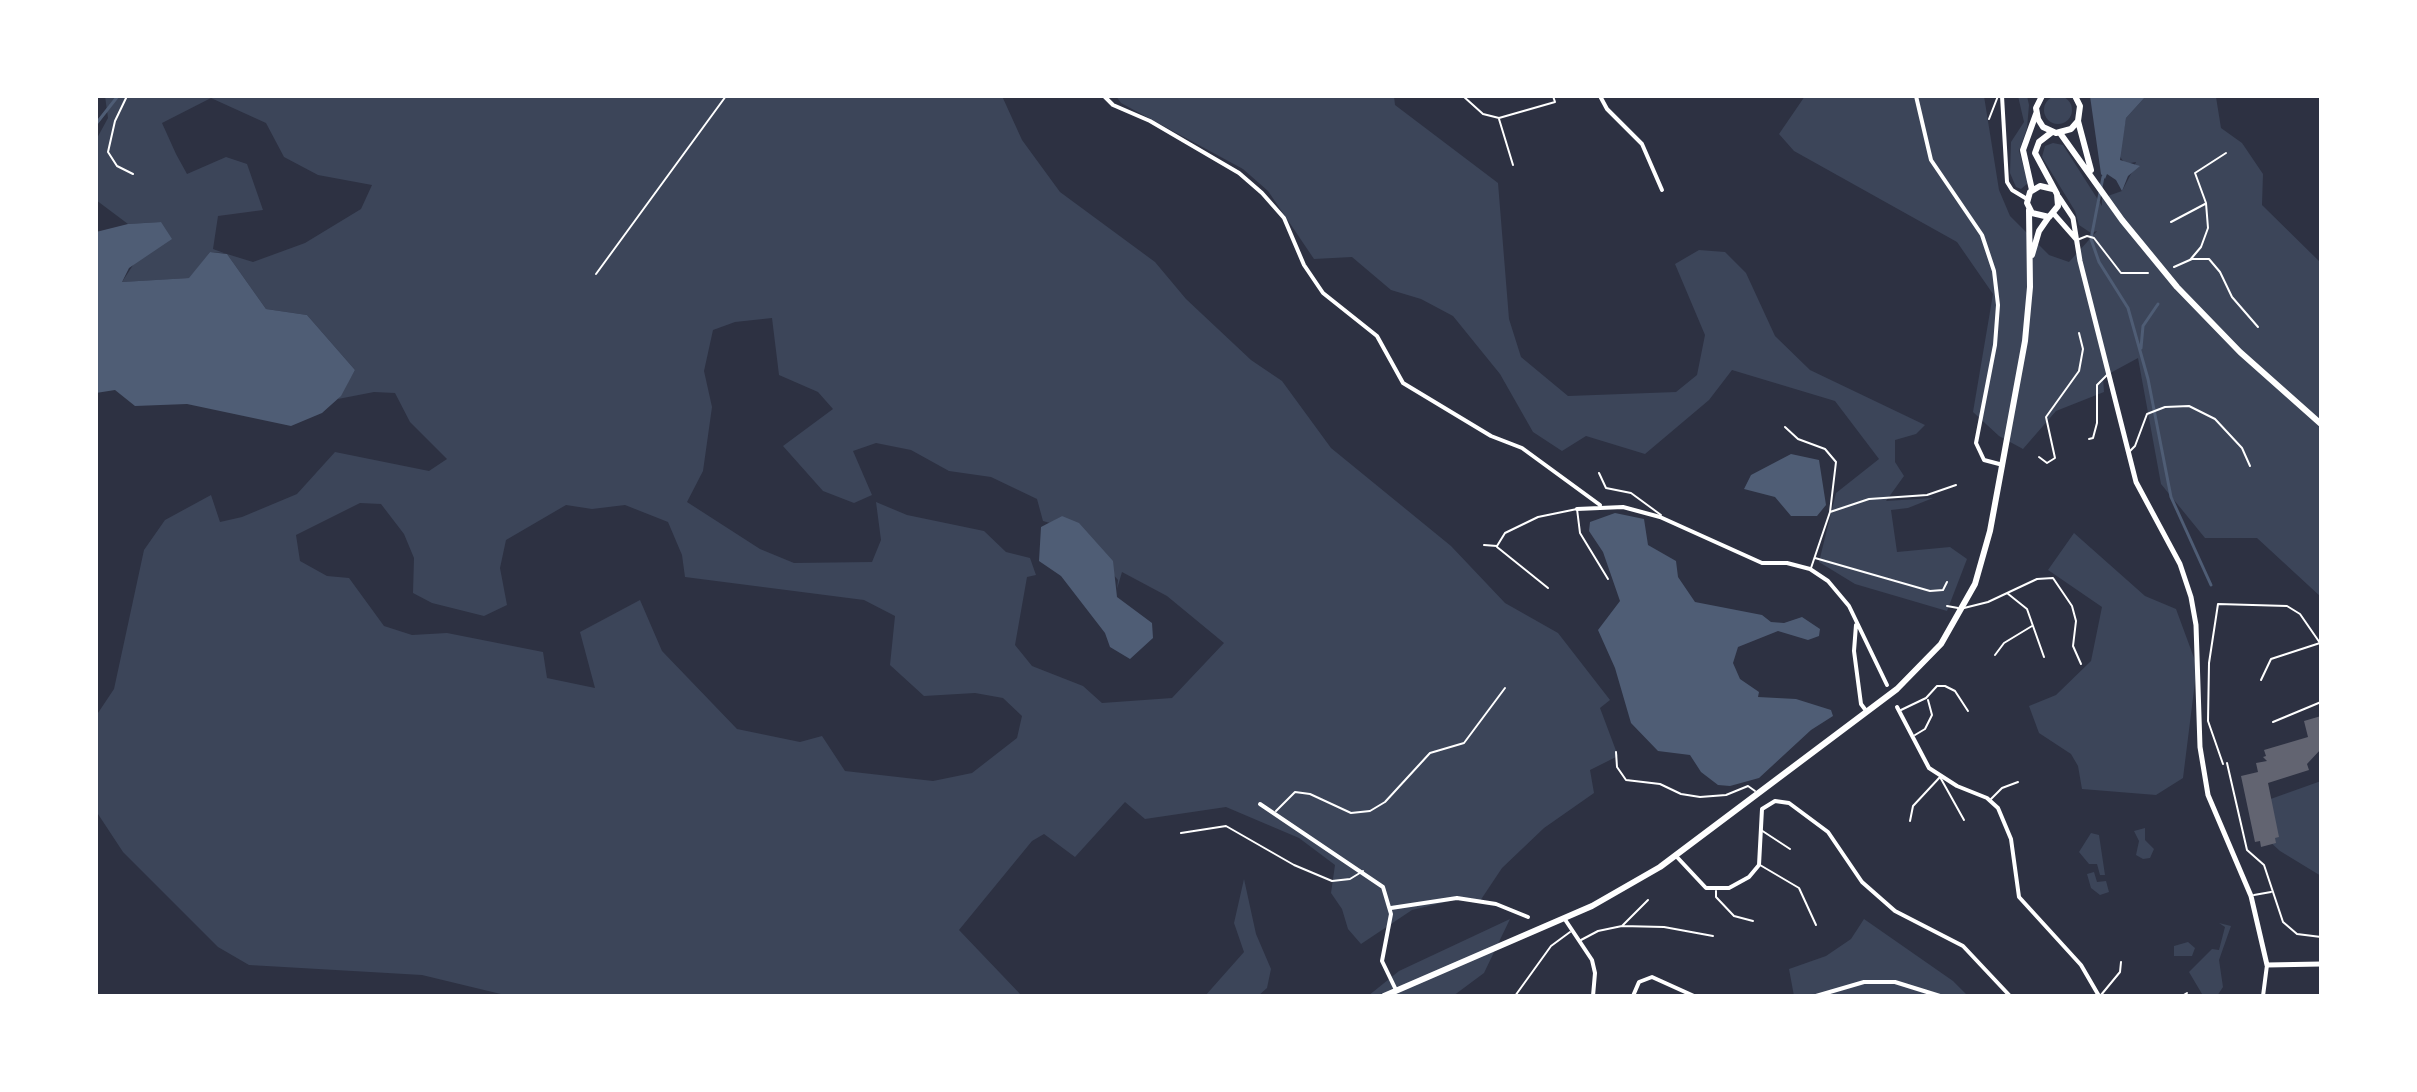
<!DOCTYPE html>
<html>
<head>
<meta charset="utf-8">
<style>
  body { margin:0 }
  #map { position:relative; width:2417px; height:1092px; overflow:hidden; background:#2d3142; font-family:"IBM Plex Sans",sans-serif }
  canvas { display:block }
  .frame { position:absolute; inset:0; border:98px solid #fff; pointer-events:none }
</style>
</head>
<body>
<div id="map">
<canvas width="2417" height="1092"></canvas>
<div class="frame"></div>
</div>
<script>
const context = document.querySelector('canvas').getContext('2d');
context.lineJoin = 'round';
function fill(path, color) { context.fillStyle = color; context.fill(path, 'evenodd'); }
const poly = rows => new Path2D(rows.map(r => 'M' + r).join(''));
function stroke(path, color, width, dash) { context.strokeStyle = color; context.lineWidth = width; context.lineCap = dash ? 'butt' : 'round'; context.setLineDash(dash || []); context.stroke(path); }
const green = poly([
  [105,96,1002,96,1022,140,1060,192,1155,262,1186,299,1251,360,1282,381,1331,448,1451,546,1505,603,1558,633,1610,700,1600,708,1618,756,1590,770,1594,793,1544,828,1502,868,1480,901,1454,900,1412,910,1361,944,1348,929,1342,909,1331,893,1335,865,1299,838,1226,807,1145,819,1125,802,1075,857,1044,834,1032,841,959,930,1022,996,509,996,422,975,249,965,218,947,123,852,96,811,96,716,114,689,144,550,165,520,211,495,220,522,242,517,297,494,335,452,429,471,447,459,410,422,395,393,374,392,338,399,355,370,307,315,266,309,227,254,253,262,305,243,361,209,372,185,318,175,284,157,266,123,211,98,162,123,176,154,187,174,226,157,247,164,263,210,218,216,213,249,224,253,210,252,190,278,122,282,161,222,128,224,96,200,96,140,108,118],
  [772,318,779,375,818,392,833,409,783,446,823,491,854,503,872,495,853,451,876,443,911,450,949,471,991,477,1037,499,1043,521,1050,523,1062,516,1118,580,1117,589,1122,572,1167,596,1224,643,1172,698,1102,703,1083,686,1032,666,1015,645,1027,577,1036,575,1030,558,1006,552,984,531,907,515,876,502,881,540,872,562,794,563,760,549,687,502,703,471,712,407,704,371,713,330,735,322],
  [360,503,381,504,404,534,414,558,413,593,432,603,484,616,507,605,500,568,506,540,566,505,592,509,625,505,668,522,682,555,685,577,864,600,895,616,890,665,924,696,975,693,1003,698,1022,716,1017,738,972,773,933,781,845,771,822,736,800,742,737,729,662,651,640,600,580,632,595,688,547,678,543,652,447,633,412,635,384,626,349,578,327,576,300,561,296,535],
  [1116,96,1394,96,1395,105,1498,183,1509,319,1521,357,1568,396,1676,392,1697,375,1705,335,1675,264,1699,250,1725,252,1746,273,1775,336,1810,370,1925,425,1916,434,1895,440,1895,462,1904,476,1886,501,1933,498,1908,508,1891,510,1897,552,1950,547,1967,559,1947,611,1855,584,1819,562,1836,493,1879,459,1835,401,1732,370,1709,400,1645,454,1586,436,1562,451,1533,432,1500,374,1453,316,1421,299,1391,290,1352,257,1314,259,1268,191,1243,169,1121,103],
  [1805,96,1984,96,1999,190,2010,216,2049,255,2069,262,2097,231,2091,233,2079,225,2075,211,2042,157,2045,146,2053,143,2063,145,2102,206,2102,198,2122,191,2132,172,2136,162,2125,164,2119,155,2126,118,2146,96,2220,96,2216,97,2221,128,2242,143,2263,174,2262,205,2321,263,2321,597,2257,538,2205,538,2161,484,2138,358,2103,377,2104,392,2056,411,2023,449,1999,436,1973,412,1993,294,1957,242,1794,151,1779,134],
  [2018,96,2027,96,2029,105,2027,128,2019,151,2028,183,2021,189,2016,187,2010,173,2011,142,2024,122],
  '2044 110a14 14 0 1 1 28 0a14 14 0 1 1-28 0Z',
  [2074,533,2145,596,2176,609,2197,666,2183,778,2156,795,2082,789,2078,766,2071,754,2039,733,2029,706,2056,695,2091,661,2102,607,2048,570],
  [2321,781,2321,876,2280,851,2258,831,2265,801],
  [2145,828,2145,840,2154,849,2150,858,2143,859,2136,855,2139,841,2134,831],
  [2091,833,2099,835,2105,875,2100,875,2097,864,2089,864,2079,852],
  [2094,872,2097,882,2106,881,2109,892,2100,895,2091,888,2087,874],
  [1244,879,1256,934,1271,969,1267,988,1258,996,1205,996,1244,952,1234,923],
  [1510,919,1484,973,1453,996,1368,996,1399,971],
  [1864,919,1953,981,1968,996,1794,996,1789,969,1826,956,1851,939],
  [2219,923,2231,926,2219,960,2223,987,2217,996,2202,994,2189,972,2212,949,2219,950,2225,927],
  [2188,942,2195,948,2192,956,2174,956,2174,946]
]);
const water = poly([
  [2090,96,2146,96,2126,118,2120,160,2140,166,2128,176,2122,191,2116,180,2107,174,2105,179,2101,174],
  [161,222,172,239,129,268,122,282,189,278,210,252,227,254,266,309,307,315,355,370,341,396,322,413,291,426,187,404,135,406,115,390,96,393,96,232,128,224],
  [1791,454,1819,460,1826,505,1817,516,1791,516,1775,497,1744,489,1751,475],
  [1615,513,1644,519,1648,545,1676,561,1678,577,1695,602,1762,615,1771,622,1784,623,1802,617,1820,629,1819,636,1808,640,1778,631,1738,647,1733,663,1740,679,1759,692,1758,697,1796,699,1831,710,1833,716,1811,730,1759,778,1730,786,1718,785,1701,772,1690,755,1658,751,1631,723,1615,668,1598,630,1620,601,1603,552,1589,531,1590,522],
  [1062,516,1079,523,1113,561,1117,597,1152,623,1153,638,1130,659,1110,647,1105,633,1061,576,1039,561,1041,527]
]);
const stream = poly([
  [96,124,118,96],
  [2103,177,2091,239,2099,262,2128,308,2148,379,2171,497,2211,585],
  [2141,348,2143,326,2158,304]
]);
const building = poly([
  [2321,716,2321,749,2307,764,2309,770,2268,783,2279,837,2275,838,2276,843,2261,847,2260,841,2255,842,2241,776,2258,772,2256,763,2267,761,2263,757,2266,756,2264,750,2308,737,2304,721]
]);
const service = poly([
  [127,96,115,121,108,152,117,166,133,174],
  [1463,96,1483,114,1499,118,1555,102,1553,96],
  [1499,119,1513,165],
  [1989,119,1998,96],
  [2171,222,2205,204],
  [2077,240,2087,236,2094,238,2121,273,2148,273],
  [2190,260,2201,247,2208,228,2206,203,2195,173,2226,153],
  [2174,267,2192,259,2209,259,2220,272,2232,297,2258,327],
  [596,274,726,96],
  [1785,427,1798,439,1825,449,1836,462,1830,512,1811,568],
  [2089,439,2093,438,2097,423,2097,385,2108,374],
  [2129,452,2135,446,2147,414,2165,407,2189,406,2215,419,2242,448,2250,466],
  [2039,457,2047,463,2055,458,2046,417,2079,371,2083,349,2079,333],
  [1599,473,1606,488,1631,493,1661,515],
  [1830,512,1869,499,1927,495,1956,485],
  [1484,545,1497,546,1505,533,1538,517,1577,509,1580,533,1608,579],
  [1497,547,1548,588],
  [1815,558,1930,591,1943,590,1947,582],
  [2007,593,2027,609,2044,657],
  [1947,606,1958,608],
  [1964,608,1988,602,2037,579,2053,578,2072,606,2076,621,2073,646,2081,664],
  [1995,655,2004,643,2032,626],
  [1901,710,1926,698,1937,686,1945,686,1955,691,1968,711],
  [2273,722,2321,702],
  [1915,735,1925,729,1932,715,1928,700],
  [1616,752,1617,767,1626,780,1660,784,1681,794,1700,797,1726,795,1748,786,1755,791],
  [2227,763,2247,850,2264,865,2283,922,2297,934,2321,937],
  [2223,764,2208,721,2209,663,2218,604,2287,606,2300,614,2320,643,2271,659,2261,680],
  [1991,799,2002,788,2018,782],
  [1276,811,1295,792,1310,794,1351,813,1370,811,1385,802,1430,753,1464,743,1505,688],
  [1910,821,1913,806,1940,777,1964,820],
  [1761,830,1790,849],
  [1181,833,1226,826,1294,865,1332,881,1350,879,1363,871],
  [1760,865,1799,888,1816,925],
  [1716,891,1716,897,1734,916,1753,921],
  [2254,895,2271,892],
  [1622,926,1664,927,1713,936],
  [1581,940,1598,931,1622,926,1648,900],
  [2101,995,2120,972,2121,962],
  [1515,996,1551,946,1570,932],
  [2182,996,2187,993]
]);
const minor = poly([
  [1104,96,1113,105,1150,121,1239,173,1262,193,1284,218,1304,265,1323,293,1377,336,1403,383,1491,436,1522,448,1600,505],
  [1600,96,1607,109,1642,144,1662,190],
  [1916,96,1931,160,1982,235,1994,271,1998,305,1995,345,1976,443,1984,460,2003,465],
  [2002,96,2007,182,2012,190,2027,199],
  [1577,509,1623,507,1660,517,1762,563,1787,563,1810,569,1828,581,1849,606,1887,685],
  [1856,625,1854,651,1861,704,1867,712],
  [1897,707,1929,768,1957,786,1987,798,1998,808,2011,839,2019,897,2081,965,2099,996],
  [1260,804,1383,887,1391,914,1382,961,1396,990],
  [1676,856,1706,888,1729,888,1749,877,1759,865,1762,809,1775,801,1789,803,1828,832,1862,882,1895,911,1963,946,2010,996],
  [1391,908,1457,898,1496,904,1528,917],
  [1564,918,1592,960,1595,973,1593,996],
  [1633,996,1639,982,1652,977,1694,996],
  [1816,996,1864,982,1895,982,1940,996],
  [2263,996,2267,965]
]);
const tertiary = poly([
  [2059,197,2073,218,2080,261,2136,482,2180,564,2191,597,2196,625,2200,747,2208,795,2251,896,2267,965,2321,964],
  [2054,214,2076,239]
]);
const secondary = poly([
  [2052,132,2039,142,2035,153,2057,194,2058,206,2049,217,2032,213,2027,203,2030,192,2040,186,2053,189],
  [2032,190,2023,150,2036,114],
  [2032,255,2039,231,2048,218],
  [1384,996,1592,906,1660,867,1897,689,1941,644,1975,584,1990,531,2025,341,2030,287,2029,210]
]);
const primary = poly([
  [2042,96,2036,108,2038,119,2043,127,2056,133,2071,129,2078,121,2080,106,2075,96],
  [2078,121,2091,170],
  [2060,133,2122,220,2177,287,2240,352,2321,424]
]);
fill(green, '#3c4559');
fill(water, '#4f5d75');
stroke(stream, '#4f5d75', 3);
fill(building, '#626471');
stroke(service, '#fff', 2);
stroke(minor, '#fff', 4);
stroke(tertiary, '#fff', 5);
stroke(secondary, '#fff', 6);
stroke(primary, '#fff', 6);
</script>
</body>
</html>
